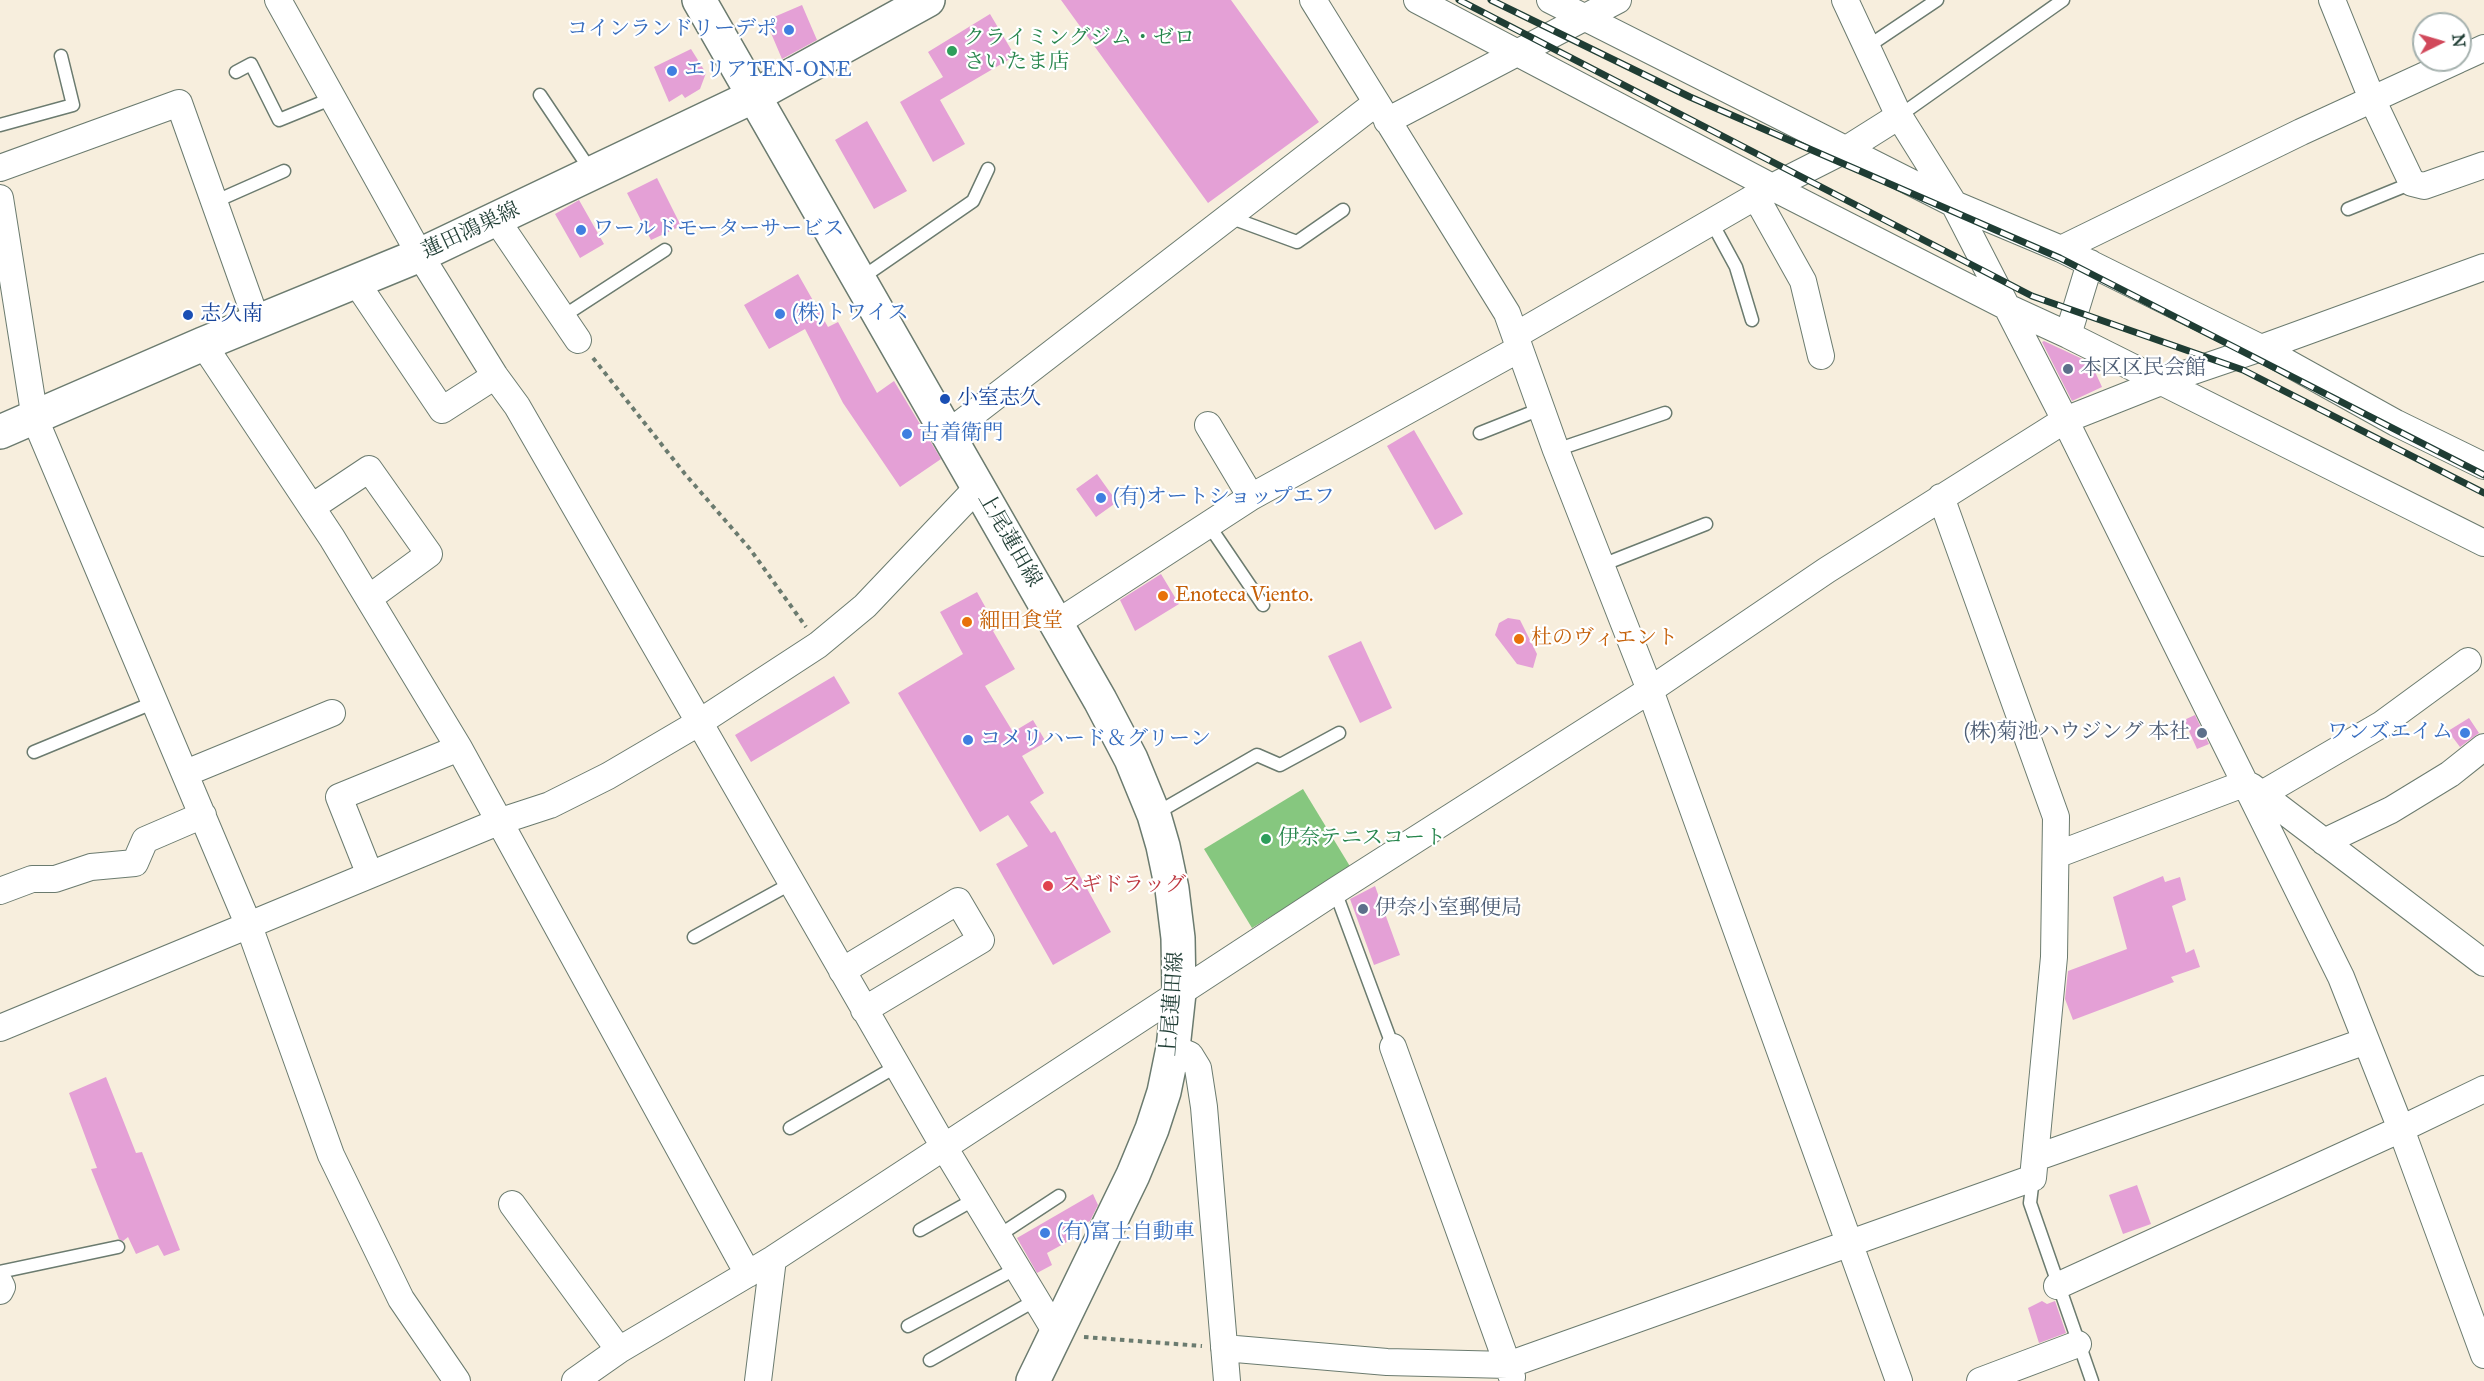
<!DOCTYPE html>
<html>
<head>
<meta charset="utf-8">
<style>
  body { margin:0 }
  #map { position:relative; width:2484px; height:1381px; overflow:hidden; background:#f7eedd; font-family:"IM FELL Great Primer",serif }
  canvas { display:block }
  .north { position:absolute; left:2412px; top:12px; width:60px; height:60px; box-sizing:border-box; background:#fff; border:2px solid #a5b1ae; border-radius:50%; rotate:85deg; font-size:16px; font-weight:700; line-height:24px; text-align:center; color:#1f3d34 }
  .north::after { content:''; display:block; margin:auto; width:21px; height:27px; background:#d1495b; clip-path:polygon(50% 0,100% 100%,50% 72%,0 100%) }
</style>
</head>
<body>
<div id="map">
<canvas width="2484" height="1381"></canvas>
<div class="north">N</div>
</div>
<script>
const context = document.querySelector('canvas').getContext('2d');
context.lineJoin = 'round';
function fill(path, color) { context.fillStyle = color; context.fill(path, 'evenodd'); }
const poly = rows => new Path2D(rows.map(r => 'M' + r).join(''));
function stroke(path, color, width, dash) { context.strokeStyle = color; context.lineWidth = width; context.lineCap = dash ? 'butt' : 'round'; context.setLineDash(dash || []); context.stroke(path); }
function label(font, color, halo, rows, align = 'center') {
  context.font = font + ' "IM FELL Great Primer","Noto Serif JP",serif'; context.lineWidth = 4.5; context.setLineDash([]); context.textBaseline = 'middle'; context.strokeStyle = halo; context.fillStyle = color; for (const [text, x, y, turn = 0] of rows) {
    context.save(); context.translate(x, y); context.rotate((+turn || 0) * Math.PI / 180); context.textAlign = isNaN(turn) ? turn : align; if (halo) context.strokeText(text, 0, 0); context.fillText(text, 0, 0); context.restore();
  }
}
const green = poly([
  [1303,789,1351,868,1252,928,1204,849]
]);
const building = poly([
  [1061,0,1231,0,1319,122,1208,203],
  [802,5,817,40,782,59,768,26,776,22,774,17],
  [990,14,1015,56,940,100,965,144,933,162,900,102,943,77,928,52],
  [691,49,706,73,700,89,685,98,682,94,669,102,654,67],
  [867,121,907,191,874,209,835,140],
  [657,178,681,226,651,240,627,193],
  [579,200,604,244,580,258,555,214],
  [798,274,828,327,838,322,877,393,894,381,941,459,900,487,843,403,805,329,769,349,744,305],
  [2044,341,2091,363,2102,387,2072,401,2042,342],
  [1414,430,1463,514,1435,530,1387,446],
  [1097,474,1117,502,1096,517,1076,489],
  [1161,574,1179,604,1135,631,1120,600],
  [977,592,997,628,993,631,1015,669,985,686,1013,732,1033,720,1046,742,1022,756,1044,793,1030,802,1051,833,1055,831,1111,932,1053,965,996,864,1028,846,1008,815,980,832,898,693,963,654,940,612],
  [1508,618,1520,620,1537,654,1533,668,1517,664,1495,635,1499,623],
  [1361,641,1392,708,1360,723,1328,656],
  [834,676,850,703,751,762,735,735],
  [2195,715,2209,744,2197,749,2184,720],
  [2469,718,2479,733,2460,747,2448,731],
  [2163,876,2165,882,2180,877,2186,900,2172,906,2186,953,2194,949,2200,967,2171,977,2174,982,2073,1020,2065,999,2068,971,2127,949,2113,897],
  [1375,886,1400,955,1374,965,1350,899],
  [106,1077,136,1153,142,1152,180,1250,164,1256,158,1245,136,1254,128,1237,123,1241,119,1239,91,1169,97,1168,69,1093],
  [2137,1185,2151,1224,2123,1234,2109,1195],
  [1093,1194,1098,1205,1090,1221,1075,1228,1076,1237,1047,1253,1052,1265,1037,1273,1017,1238],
  [2042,1301,2047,1304,2055,1301,2066,1333,2039,1343,2028,1308]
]);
const path = poly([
  [593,358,685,474,750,549,806,627],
  [1084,1337,1202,1346]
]);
const service = poly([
  [1867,47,1937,0],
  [236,72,251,64,279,120,333,98],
  [540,95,591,171],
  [1899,116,2063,0],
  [0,125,73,105,61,56],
  [214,202,284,171],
  [2348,209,2412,183],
  [1229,217,1297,242,1343,210],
  [1711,221,1736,267,1752,320],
  [860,279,973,201,988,169],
  [562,317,665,250],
  [1480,433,1543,408],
  [1556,450,1665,413],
  [1208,524,1263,605],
  [1602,565,1706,524],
  [34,752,155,702],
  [1155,814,1257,755,1280,765,1339,733],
  [1335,891,1393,1047],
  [694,937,792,883],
  [790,1128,897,1066],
  [2033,1178,2030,1203,2092,1381],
  [920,1230,975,1199],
  [998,1236,1059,1196],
  [0,1272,118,1247],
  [908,1326,1017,1268],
  [930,1360,1036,1300]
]);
const minor = poly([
  [278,0,420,255,495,376,517,406,944,1147,1057,1334],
  [1313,0,1507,313,1556,450,1650,690,1899,1381],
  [1417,0,1772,187,2007,307,2068,335,2484,543],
  [1550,0,1954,204,2061,249,2261,348,2396,423,2484,466],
  [1845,0,1899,116,1954,204,2065,420,2341,977,2401,1129,2484,1355],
  [2332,0,2372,99,2412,183,2424,186,2484,165],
  [2460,59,2484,48],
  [1387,121,1618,0],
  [0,168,179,103,257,322],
  [1756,197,1803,281,1821,356],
  [0,198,35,419,249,926,331,1155,401,1299,457,1381],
  [496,219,578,340],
  [2061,249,2301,132,2458,60],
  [356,282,442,410,495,376],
  [1516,335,1772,187,1845,150,1899,116],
  [2068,335,2090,263],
  [203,344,332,538,459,748,748,1274],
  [1208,425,1251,497],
  [947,434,1376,103],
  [312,507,369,469,429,554,369,598],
  [1057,623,1251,497,1519,349],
  [186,773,332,713],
  [2251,786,2484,963],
  [2262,794,2382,724,2468,661],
  [2324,842,2391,810,2450,774,2484,747],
  [2056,855,2246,783],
  [370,875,339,797,459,748],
  [0,891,32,879,55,879,91,867,135,863,145,840,203,815],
  [842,971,958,901,981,940,864,1010],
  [0,1028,498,822,550,805,608,776,700,722,818,645,865,606,978,487],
  [1393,1047,1512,1377],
  [1173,1048,1190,1055,1198,1068,1204,1107,1227,1381],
  [2035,1158,2366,1041],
  [512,1204,619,1350],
  [0,1283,2,1287,0,1291],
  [2057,1286,2401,1129,2484,1089],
  [1224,1348,1387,1362,1508,1365,2033,1178,2054,957,2056,817,1941,497],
  [575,1381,619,1350,773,1259,1335,891,1650,690,1827,570,2065,420,2161,382,2261,348,2484,267],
  [758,1381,773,1259],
  [1980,1381,2078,1344]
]);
const secondary = poly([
  [699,0,1100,700,1131,759,1154,815,1163,846,1172,889,1178,938,1179,993,1173,1048,1164,1092,1152,1129,1133,1175,1033,1381],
  [0,432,203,344,420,255,754,96,928,0]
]);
const rail = poly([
  [1459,0,2032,296,2243,370,2484,493],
  [1491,0,1690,97,2060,258,2484,475]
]);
const markers = [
  [789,30,6,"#3f7fe0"],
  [952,51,6,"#2e9e5b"],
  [672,71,6,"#3f7fe0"],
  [581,230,6,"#3f7fe0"],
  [780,314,6,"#3f7fe0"],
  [188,315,6,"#1a4fb4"],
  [2068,369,6,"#5c6f8a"],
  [945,399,6,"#1a4fb4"],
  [907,434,6,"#3f7fe0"],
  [1101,498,6,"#3f7fe0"],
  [1163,596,6,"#e8710a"],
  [967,622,6,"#e8710a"],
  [1519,639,6,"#e8710a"],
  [2202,733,6,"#5c6f8a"],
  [2465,733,6,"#3f7fe0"],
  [968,740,6,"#3f7fe0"],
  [1266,839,6,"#2e9e5b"],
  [1048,886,6,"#e0444e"],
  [1363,909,6,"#5c6f8a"],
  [1045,1233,6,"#3f7fe0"]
];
const shopNames = [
  ["コインランドリーデポ",777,30,"right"],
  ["エリアTEN-ONE",684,71],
  ["ワールドモーターサービス",593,230],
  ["(株)トワイス",792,314],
  ["古着衛門",919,434],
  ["(有)オートショップエフ",1113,498],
  ["ワンズエイム",2453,733,"right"],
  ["コメリハード＆グリーン",980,740],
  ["(有)富士自動車",1057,1233]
];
const leisureNames = [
  ["クライミングジム・ゼロ",964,39],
  ["さいたま店",964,63],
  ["伊奈テニスコート",1278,839]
];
const streetNames = [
  ["蓮田鴻巣線",471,231,-25],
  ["上尾蓮田線",1009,540,60],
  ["上尾蓮田線",1173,1004,-86]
];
const transitNames = [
  ["志久南",200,315],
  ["小室志久",957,399]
];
const serviceNames = [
  ["本区区民会館",2080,369],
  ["(株)菊池ハウジング 本社",2190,733,"right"],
  ["伊奈小室郵便局",1375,909]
];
const foodNames = [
  ["Enoteca Viento.",1175,596],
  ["細田食堂",979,622],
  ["杜のヴィエント",1531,639]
];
const healthNames = [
  ["スギドラッグ",1060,886]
];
fill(green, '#86c77f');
fill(building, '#e4a0d6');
stroke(service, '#6b7b6f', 15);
stroke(minor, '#6b7b6f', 28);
stroke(secondary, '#6b7b6f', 36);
stroke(path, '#6b7b6f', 4, [4.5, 4.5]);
stroke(service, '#fff', 12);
stroke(minor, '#fff', 26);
stroke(secondary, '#fff', 33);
stroke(rail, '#1f3d34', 7);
stroke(rail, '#fff', 4.5, [14]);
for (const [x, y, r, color] of markers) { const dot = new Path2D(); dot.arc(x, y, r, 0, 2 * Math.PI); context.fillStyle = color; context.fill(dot); stroke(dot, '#fff', 2); }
label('21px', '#366cbe', '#fff', shopNames, 'left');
label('21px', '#27864d', '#fff', leisureNames, 'left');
label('21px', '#1f3d34', '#fff', streetNames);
label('21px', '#164399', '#fff', transitNames, 'left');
label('21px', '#4e5e75', '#fff', serviceNames, 'left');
label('21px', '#c56008', '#fff', foodNames, 'left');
label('21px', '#be3a42', '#fff', healthNames, 'left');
</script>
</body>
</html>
